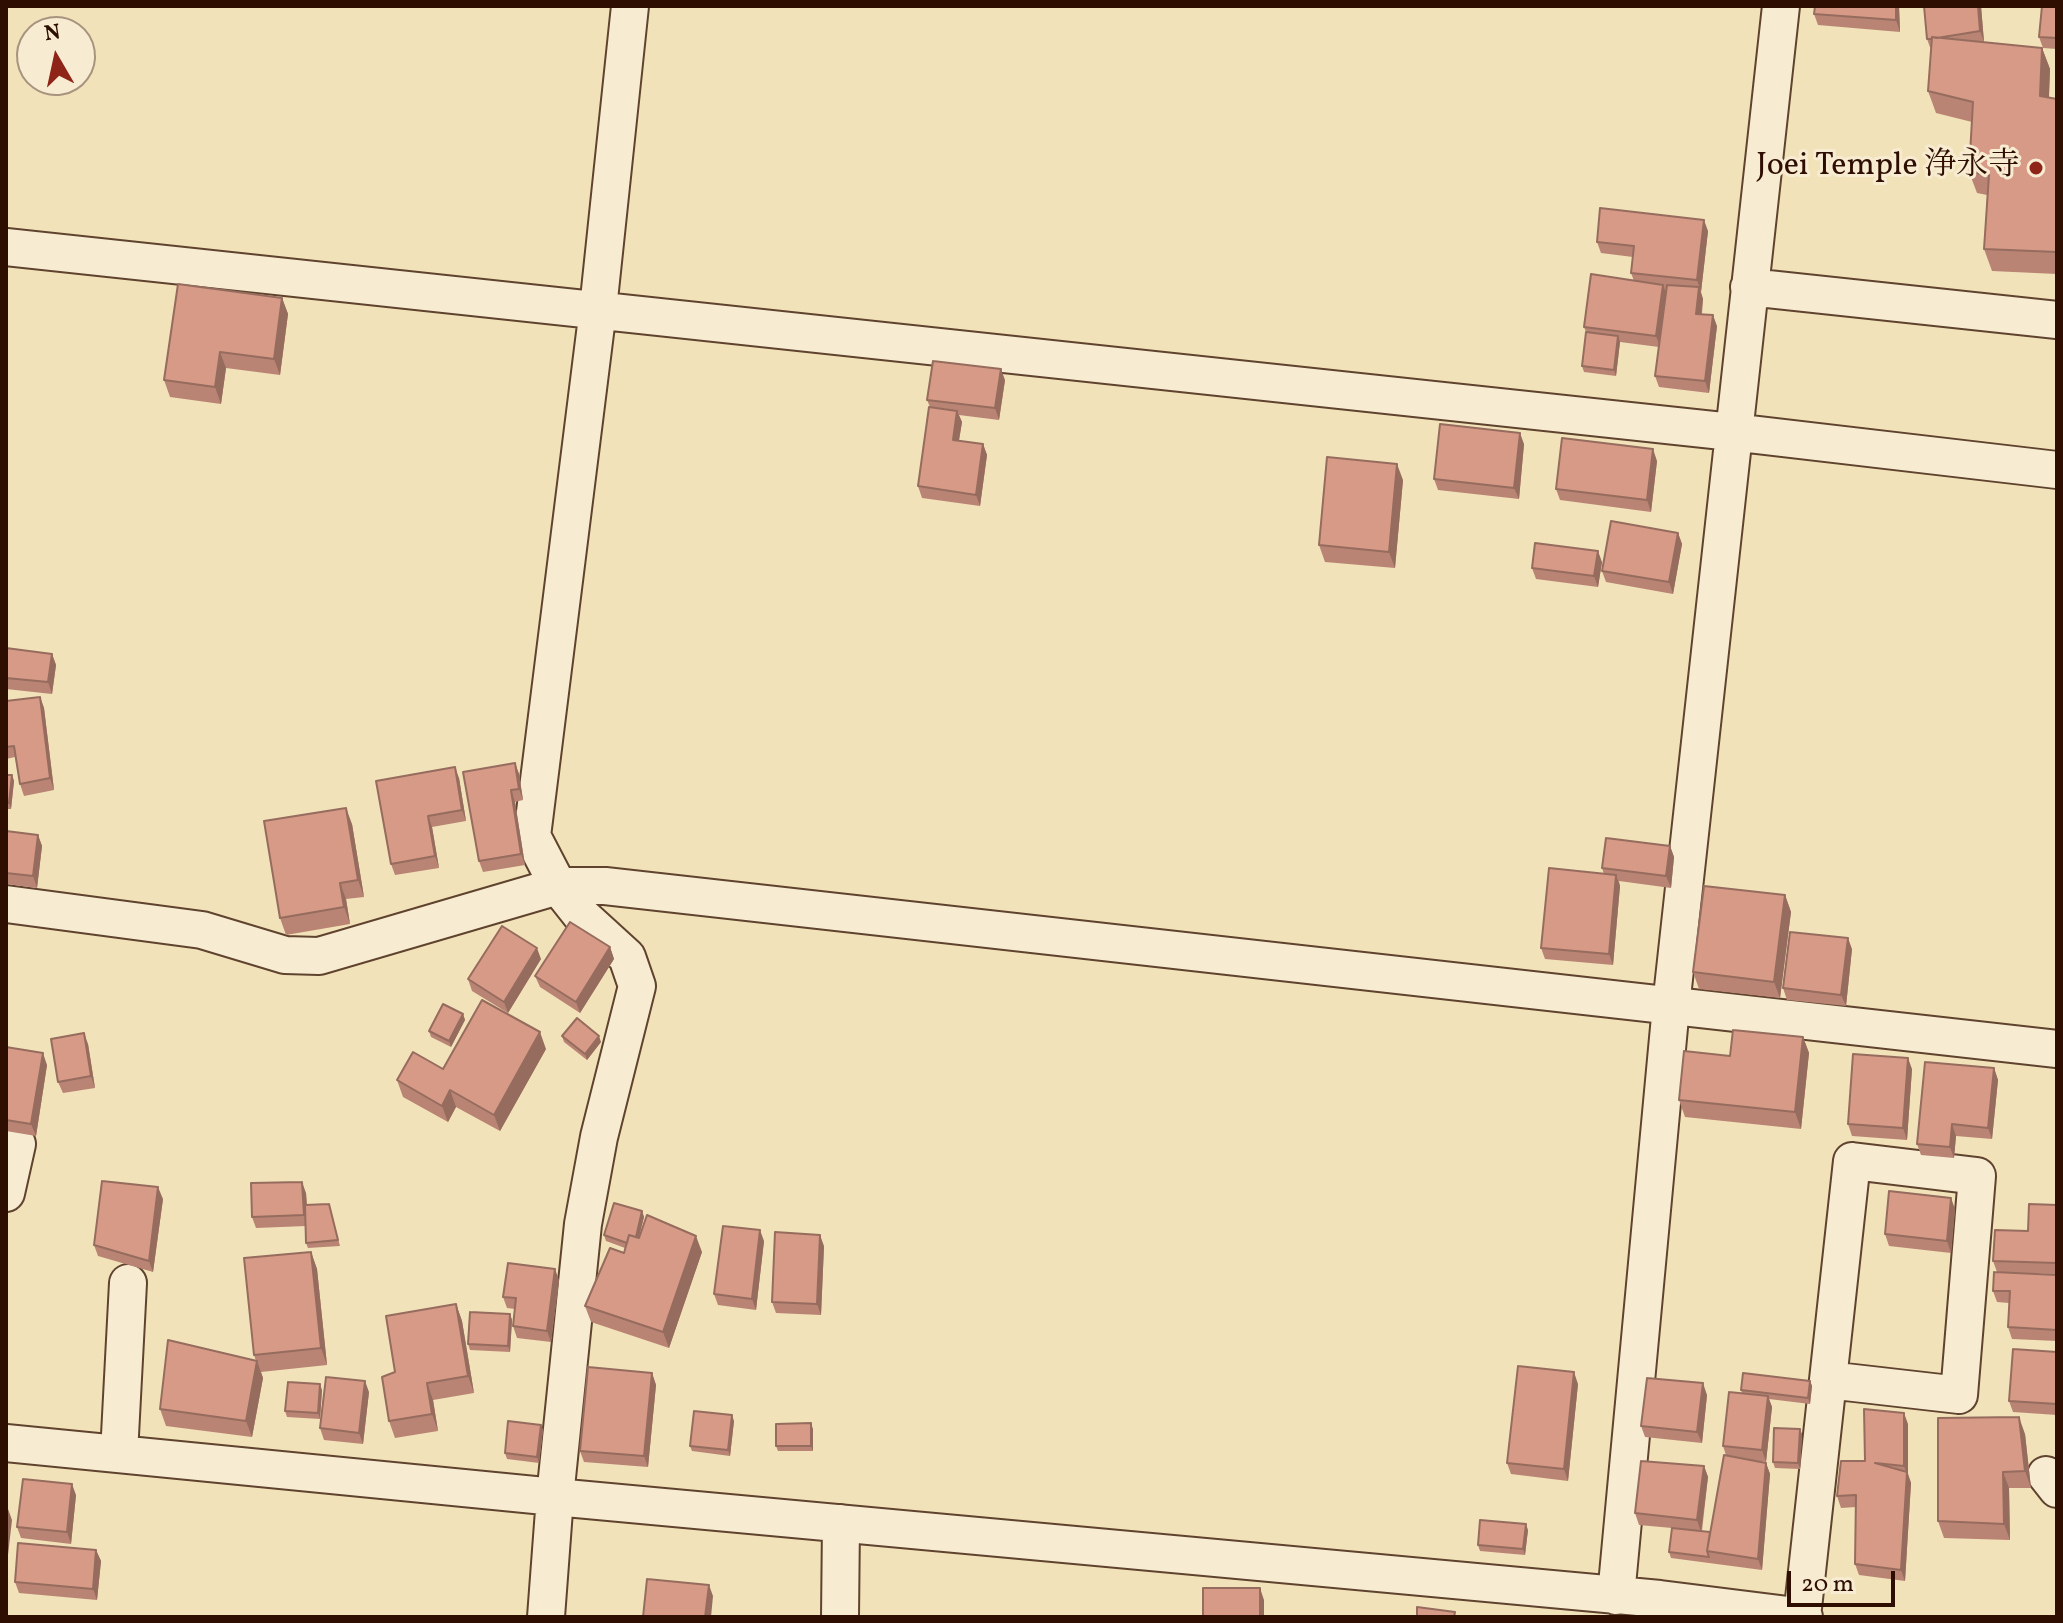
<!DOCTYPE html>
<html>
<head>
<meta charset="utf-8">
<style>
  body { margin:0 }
  #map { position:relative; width:2063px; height:1623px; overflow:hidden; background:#f2e2b9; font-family:Vollkorn,serif }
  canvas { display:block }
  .frame { position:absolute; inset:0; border:8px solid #2e0e00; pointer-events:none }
  .north { position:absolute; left:16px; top:16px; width:80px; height:80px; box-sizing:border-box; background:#f7ecd2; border:2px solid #a7937e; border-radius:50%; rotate:351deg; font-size:22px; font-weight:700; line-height:32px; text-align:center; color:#2e0e00 }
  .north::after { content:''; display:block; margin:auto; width:28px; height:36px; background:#8f2418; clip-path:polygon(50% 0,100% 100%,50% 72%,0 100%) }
  .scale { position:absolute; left:1787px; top:1571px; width:108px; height:36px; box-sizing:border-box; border:4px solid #2e0e00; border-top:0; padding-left:10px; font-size:24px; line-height:28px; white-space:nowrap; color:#2e0e00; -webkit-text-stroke:6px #f7ecd2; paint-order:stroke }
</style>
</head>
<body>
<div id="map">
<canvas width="2063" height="1623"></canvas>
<div class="frame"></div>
<div class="north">N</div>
<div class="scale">20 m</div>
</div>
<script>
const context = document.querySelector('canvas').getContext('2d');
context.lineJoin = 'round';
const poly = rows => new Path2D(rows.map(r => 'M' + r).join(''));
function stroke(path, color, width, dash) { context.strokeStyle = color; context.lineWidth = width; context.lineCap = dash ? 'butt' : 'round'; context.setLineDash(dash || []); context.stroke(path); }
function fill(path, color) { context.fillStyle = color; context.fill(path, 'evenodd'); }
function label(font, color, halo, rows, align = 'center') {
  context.font = font + ' Vollkorn,"Noto Serif JP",serif'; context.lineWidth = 6; context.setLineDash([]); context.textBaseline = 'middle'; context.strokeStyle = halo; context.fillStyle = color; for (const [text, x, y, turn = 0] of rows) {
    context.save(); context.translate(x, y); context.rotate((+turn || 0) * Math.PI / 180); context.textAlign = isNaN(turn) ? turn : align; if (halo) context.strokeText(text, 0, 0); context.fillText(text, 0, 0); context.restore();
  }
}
const minor = poly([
  [6,247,1732,432,2057,470],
  [1749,287,2057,320],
  [6,904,202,930,285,955,319,956,558,886,605,886,2057,1049],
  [6,1193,17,1144],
  [6,1443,555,1497,1660,1599,1804,1617],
  [119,1454,128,1283],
  [2046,1475,2057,1489],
  [1616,1596,1671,1006,1781,6],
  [546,1617,555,1497,583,1224,599,1137,637,986,627,957,581,915,558,886,532,836,598,309,630,6],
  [840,1617,841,1523],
  [1802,1617,1852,1161,1977,1176,1959,1395,1828,1380]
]);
const wall = poly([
  [1899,6,1900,32,1818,25,1814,14],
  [1924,6,1981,6,1984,42,2042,48,2050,69,2049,98,2057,99,2057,274,1992,271,1984,249,1987,195,1977,193,1969,172,1972,122,1936,113,1928,91,1931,50,1927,39],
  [2057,6,2057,49,2043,48,2039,37],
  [1708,231,1701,292,1703,299,1702,314,1717,326,1709,393,1659,387,1655,376,1659,347,1620,342,1616,376,1584,372,1582,366,1586,332,1584,327,1634,281,1631,273,1633,257,1601,253,1597,242],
  [282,298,288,314,280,375,226,368,221,404,170,397,164,380],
  [1005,380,999,420,959,415,962,422,959,441,983,444,987,455,980,506,922,498,918,486,930,407,927,400],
  [1524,444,1519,499,1438,490,1434,479],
  [1657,461,1651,512,1560,500,1556,489],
  [1403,480,1395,568,1325,562,1319,545],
  [1678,533,1682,544,1673,594,1606,582,1602,571],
  [1602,562,1598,587,1536,579,1532,568],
  [6,648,52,654,56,665,52,694,6,689],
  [40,697,44,708,54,790,24,796,20,784,15,757,6,759,6,701],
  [515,763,519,774,523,800,515,802,525,865,483,872,479,861],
  [6,775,12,775,14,781,11,809,6,809],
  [459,778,466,821,432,827,439,868,395,875,391,864],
  [352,824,364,897,346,899,350,924,286,935,280,918],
  [6,831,38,835,42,846,37,888,6,884],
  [1670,846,1674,857,1671,888,1619,881,1620,886,1613,965,1545,959,1541,948,1604,874,1602,868],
  [1785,895,1791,912,1780,998,1699,989,1693,972],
  [610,947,614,959,580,1013,540,987,535,976],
  [1852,949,1846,1006,1787,1000,1783,988],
  [541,959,508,1013,472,991,468,979],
  [463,1014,465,1020,451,1047,431,1037,429,1031],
  [562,1036,601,1042,587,1060,564,1042],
  [1803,1037,1809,1053,1801,1129,1685,1117,1679,1100,1730,1056],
  [88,1044,95,1088,63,1093,58,1082],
  [6,1047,47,1065,36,1136,6,1131],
  [546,1049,500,1131,456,1107,448,1122,403,1097,397,1080,443,1069],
  [1994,1068,1998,1080,1992,1139,1956,1136,1954,1158,1921,1155,1917,1144],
  [1912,1069,1907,1140,1852,1136,1848,1124],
  [306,1193,307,1205,329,1204,340,1246,308,1248,306,1243,306,1226,256,1228,252,1217],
  [163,1199,153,1272,98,1256,94,1245],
  [2057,1205,2057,1274,2012,1273,2057,1275,2057,1341,2012,1339,2008,1327,2009,1303,1997,1302,1993,1291,1997,1272,1993,1261],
  [1955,1209,1951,1253,1889,1246,1885,1234],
  [642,1211,644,1217,639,1238,702,1252,669,1348,591,1322,585,1306,624,1253,625,1248,606,1241,604,1235],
  [764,1241,756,1310,718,1305,714,1294],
  [824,1246,821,1315,776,1313,772,1302],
  [311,1252,317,1269,327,1365,261,1372,263,1378,252,1437,166,1426,160,1409,256,1361,254,1355],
  [559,1280,551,1342,517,1338,513,1326,515,1309,507,1308,503,1297],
  [456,1304,462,1321,474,1393,433,1400,438,1431,395,1438,389,1421,395,1372],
  [510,1314,512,1320,510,1352,470,1350,468,1344],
  [2057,1352,2057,1415,2013,1412,2009,1401],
  [652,1373,656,1385,648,1467,584,1462,580,1451],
  [1810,1381,1812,1386,1810,1404,1769,1399,1772,1407,1766,1462,1751,1460,1766,1463,1770,1474,1762,1570,1671,1558,1669,1552,1672,1528,1639,1525,1635,1513,1704,1466,1708,1477,1702,1531,1710,1532,1726,1455,1723,1446,1742,1393,1741,1390],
  [1578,1384,1568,1481,1511,1474,1507,1463],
  [322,1390,320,1419,287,1417,285,1411],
  [369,1392,363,1444,324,1440,320,1428],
  [1707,1395,1702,1443,1645,1437,1641,1426],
  [734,1421,730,1456,692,1451,690,1446],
  [1908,1424,1908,1474,1911,1483,1905,1581,1859,1575,1855,1564,1856,1507,1841,1508,1837,1496,1865,1461],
  [541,1425,543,1430,539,1463,507,1459,505,1453],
  [813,1429,813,1451,778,1451,776,1446],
  [1802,1434,1800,1469,1775,1468,1773,1462],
  [2025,1434,2031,1488,2009,1488,2010,1540,1944,1538,1938,1521],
  [76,1495,71,1544,21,1538,17,1527],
  [1528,1530,1525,1555,1480,1551,1478,1545],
  [96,1550,101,1561,97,1600,19,1593,15,1582]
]);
const shadedWall = poly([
  [1896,6,1899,6,1900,32,1896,20],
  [1978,6,1981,6,1984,42,1980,31],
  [2042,48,2050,69,2048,118,2040,96],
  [1704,220,1708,231,1701,292,1697,280],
  [1663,285,1667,296,1660,347,1656,336],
  [1699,287,1703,299,1700,325,1696,314],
  [282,298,288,314,280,375,274,359],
  [1713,315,1717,326,1709,393,1705,381],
  [1618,336,1620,342,1616,376,1614,370],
  [220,352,226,368,221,404,215,387],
  [1001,369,1005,380,999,420,995,408],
  [957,411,962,422,957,451,953,440],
  [1520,433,1524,444,1519,499,1514,488],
  [983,444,987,455,980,506,976,495],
  [1653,449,1657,461,1651,512,1647,500],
  [1397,464,1403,480,1395,568,1389,552],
  [1678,533,1682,544,1673,594,1669,582],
  [1598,551,1602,562,1598,587,1594,576],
  [52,654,56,665,52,694,48,682],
  [40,697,44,708,54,790,50,778],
  [515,763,519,774,523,800,519,789],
  [455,767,459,778,466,821,462,810],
  [12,775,14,781,11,809,9,803],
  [511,790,515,802,525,865,521,854],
  [346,808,352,824,364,897,358,880],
  [428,816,432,827,439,868,435,856],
  [38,835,42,846,37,888,33,876],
  [1670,846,1674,857,1671,888,1666,876],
  [1616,875,1620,886,1613,965,1609,954],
  [340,883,346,899,350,924,344,907],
  [1785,895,1791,912,1780,998,1774,982],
  [1848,938,1852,949,1846,1006,1841,995],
  [610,947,614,959,580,1013,576,1002],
  [537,948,541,959,508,1013,504,1002],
  [463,1014,465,1020,451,1047,449,1041],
  [540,1032,546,1049,500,1131,494,1115],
  [84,1033,88,1044,95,1088,91,1076],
  [599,1036,601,1042,587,1060,585,1054],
  [1803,1037,1809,1053,1801,1129,1795,1112],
  [43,1053,47,1065,36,1136,31,1124],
  [1908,1058,1912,1069,1907,1140,1903,1128],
  [1994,1068,1998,1080,1992,1139,1988,1128],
  [450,1090,456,1107,448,1122,442,1106],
  [1952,1124,1956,1136,1954,1158,1950,1147],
  [302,1182,306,1193,308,1226,304,1215],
  [158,1187,163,1199,153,1272,149,1261],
  [1951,1198,1955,1209,1951,1253,1947,1241],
  [642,1211,644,1217,635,1251,633,1246],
  [760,1230,764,1241,756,1310,752,1299],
  [820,1235,824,1246,821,1315,817,1304],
  [696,1236,702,1252,669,1348,663,1332],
  [311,1252,317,1269,327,1365,321,1348],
  [555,1269,559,1280,551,1342,547,1331],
  [456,1304,462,1321,474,1393,468,1376],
  [510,1314,512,1320,510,1352,508,1346],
  [257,1361,263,1378,252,1437,246,1421],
  [1574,1372,1578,1384,1568,1481,1564,1469],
  [652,1373,656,1385,648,1467,644,1456],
  [365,1381,369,1392,363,1444,359,1433],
  [1810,1381,1812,1386,1810,1404,1808,1398],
  [427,1383,433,1400,438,1431,432,1414],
  [1703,1383,1707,1395,1702,1443,1697,1432],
  [320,1384,322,1390,320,1419,318,1413],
  [1768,1396,1772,1407,1766,1462,1762,1450],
  [1904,1413,1908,1424,1908,1474,1911,1483,1905,1581,1901,1570,1907,1475,1904,1466],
  [732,1415,734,1421,730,1456,728,1450],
  [2019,1417,2025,1434,2031,1488,2025,1471],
  [811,1423,813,1429,813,1451,811,1446],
  [541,1425,543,1430,539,1463,537,1457],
  [1800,1429,1802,1434,1800,1469,1798,1463],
  [1766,1463,1770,1474,1762,1570,1758,1559],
  [1704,1466,1708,1477,1701,1532,1697,1520],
  [2003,1472,2009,1488,2010,1540,2004,1524],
  [72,1484,76,1495,71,1544,67,1532],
  [8,1509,12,1520,8,1555,6,1551,6,1523],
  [1526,1524,1528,1530,1525,1555,1523,1549],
  [96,1550,101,1561,97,1600,93,1589],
  [709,1585,713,1596,711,1617,705,1617],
  [1260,1588,1264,1600,1264,1617,1260,1617]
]);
const building = poly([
  [1815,6,1896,6,1896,20,1814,14,1815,6],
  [1924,6,1978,6,1980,31,1937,38,1932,37,1932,39,1927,39,1924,6],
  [2042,6,2057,6,2057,38,2039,37,2042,6],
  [1932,37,2042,48,2040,96,2057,99,2057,252,1984,249,1989,175,1969,172,1973,102,1928,91,1932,37],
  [1600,208,1704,220,1697,280,1631,273,1634,246,1597,242,1600,208],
  [1591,274,1663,285,1656,336,1584,327,1591,274],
  [178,284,282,298,274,359,220,352,215,387,164,380,178,284],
  [1667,285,1699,287,1696,314,1713,315,1705,381,1655,376,1667,285],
  [1586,332,1618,336,1614,370,1582,366,1586,332],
  [933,361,1001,369,995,408,927,400,933,361],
  [929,407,957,411,953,440,983,444,976,495,918,486,929,407],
  [1440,424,1520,433,1514,488,1434,479,1440,424],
  [1562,438,1653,449,1647,500,1556,489,1562,438],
  [1327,457,1397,464,1389,552,1319,545,1327,457],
  [1611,521,1678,533,1669,582,1602,571,1611,521],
  [1535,543,1598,551,1594,576,1532,568,1535,543],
  [6,648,52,654,48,682,6,678,6,648],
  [40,697,50,778,20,784,14,746,6,747,6,701,40,697],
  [515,763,519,789,511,790,521,854,479,861,463,772,515,763],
  [455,767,462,810,428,816,435,856,391,864,376,781,455,767],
  [6,775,12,775,9,803,6,803,6,775],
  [346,808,358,880,340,883,344,907,280,918,264,821,346,808],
  [6,831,38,835,33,876,6,873,6,831],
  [1606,838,1670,846,1666,876,1602,868,1606,838],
  [1549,868,1616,875,1609,954,1541,948,1549,868],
  [1704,886,1785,895,1774,982,1693,972,1704,886],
  [570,922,610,947,576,1002,535,976,570,922],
  [502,926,537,948,504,1002,468,979,502,926],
  [1790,932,1848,938,1841,995,1783,988,1790,932],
  [482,1000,540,1032,494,1115,450,1090,442,1106,397,1080,413,1052,443,1069,482,1000],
  [443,1004,463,1014,449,1041,429,1031,443,1004],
  [577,1018,599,1036,585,1054,562,1036,577,1018],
  [1733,1030,1803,1037,1795,1112,1679,1100,1684,1051,1730,1056,1733,1030],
  [84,1033,91,1076,58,1082,51,1039,84,1033],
  [6,1047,43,1053,31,1124,6,1120,6,1047],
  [1853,1054,1908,1058,1903,1128,1848,1124,1853,1054],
  [1925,1062,1994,1068,1988,1128,1952,1124,1950,1147,1917,1144,1925,1062],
  [102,1181,158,1187,149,1261,94,1245,102,1181],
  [302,1182,304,1215,252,1217,251,1183,302,1182],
  [1889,1191,1951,1198,1947,1241,1885,1234,1889,1191],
  [614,1203,642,1211,636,1237,629,1235,627,1243,604,1235,614,1203],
  [329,1204,338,1240,306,1243,305,1205,329,1204],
  [2029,1204,2057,1205,2057,1263,1993,1261,1995,1230,2028,1231,2029,1204],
  [647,1215,696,1236,663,1332,585,1306,610,1248,624,1253,629,1235,639,1238,647,1215],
  [723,1226,760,1230,752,1299,714,1294,723,1226],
  [775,1232,820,1235,817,1304,772,1302,775,1232],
  [311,1252,321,1348,254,1355,244,1258,311,1252],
  [508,1263,555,1269,547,1331,513,1326,516,1298,503,1297,508,1263],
  [1994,1272,2057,1275,2057,1330,2008,1327,2010,1291,1993,1291,1994,1272],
  [456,1304,468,1376,427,1383,432,1414,389,1421,382,1377,395,1372,386,1316,456,1304],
  [470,1312,510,1314,508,1346,468,1344,470,1312],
  [168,1340,257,1361,246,1421,160,1409,168,1340],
  [2013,1349,2057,1352,2057,1404,2009,1401,2013,1349],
  [1518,1366,1574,1372,1564,1469,1507,1463,1518,1366],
  [588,1367,652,1373,644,1456,580,1451,588,1367],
  [1743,1373,1810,1381,1808,1398,1741,1390,1743,1373],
  [326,1377,365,1381,359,1433,320,1428,326,1377],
  [1647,1378,1703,1383,1697,1432,1641,1426,1647,1378],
  [288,1382,320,1384,318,1413,285,1411,288,1382],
  [1729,1392,1768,1396,1762,1450,1723,1446,1729,1392],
  [1864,1409,1904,1413,1904,1466,1875,1463,1907,1472,1901,1570,1855,1564,1856,1495,1837,1496,1841,1461,1865,1461,1864,1409],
  [694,1411,732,1415,728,1450,690,1446,694,1411],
  [2019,1417,2025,1471,2003,1472,2004,1524,1938,1521,1938,1418,2019,1417],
  [508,1421,541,1425,537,1457,505,1453,508,1421],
  [811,1423,811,1446,776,1446,776,1424,811,1423],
  [1774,1428,1800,1429,1798,1463,1773,1462,1774,1428],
  [1724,1455,1766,1463,1758,1559,1707,1551,1724,1455],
  [1641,1461,1704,1466,1697,1520,1635,1513,1641,1461],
  [23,1479,72,1484,67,1532,17,1527,23,1479],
  [1480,1520,1526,1524,1523,1549,1478,1545,1480,1520],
  [1672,1528,1710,1532,1707,1551,1709,1557,1669,1552,1672,1528],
  [18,1543,96,1550,93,1589,15,1582,18,1543],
  [647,1579,709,1585,705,1617,643,1617,647,1579],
  [1203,1588,1260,1588,1260,1617,1203,1617,1203,1588],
  [1417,1607,1455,1612,1454,1617,1417,1617,1417,1607]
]);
const markers = [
  [2036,168,8,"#8f2418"]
];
const poiNames = [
  ["Joei Temple 浄永寺",2020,168]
];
stroke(minor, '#5f432e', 40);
stroke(minor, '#f7ecd2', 36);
fill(wall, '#b98474');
fill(shadedWall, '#966c5e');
fill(building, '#d79a87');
stroke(building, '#966c5e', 2);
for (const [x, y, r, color] of markers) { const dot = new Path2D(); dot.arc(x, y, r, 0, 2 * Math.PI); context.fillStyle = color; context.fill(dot); stroke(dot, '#f7ecd2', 3); }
label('32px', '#2e0e00', '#f7ecd2', poiNames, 'right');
</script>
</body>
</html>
